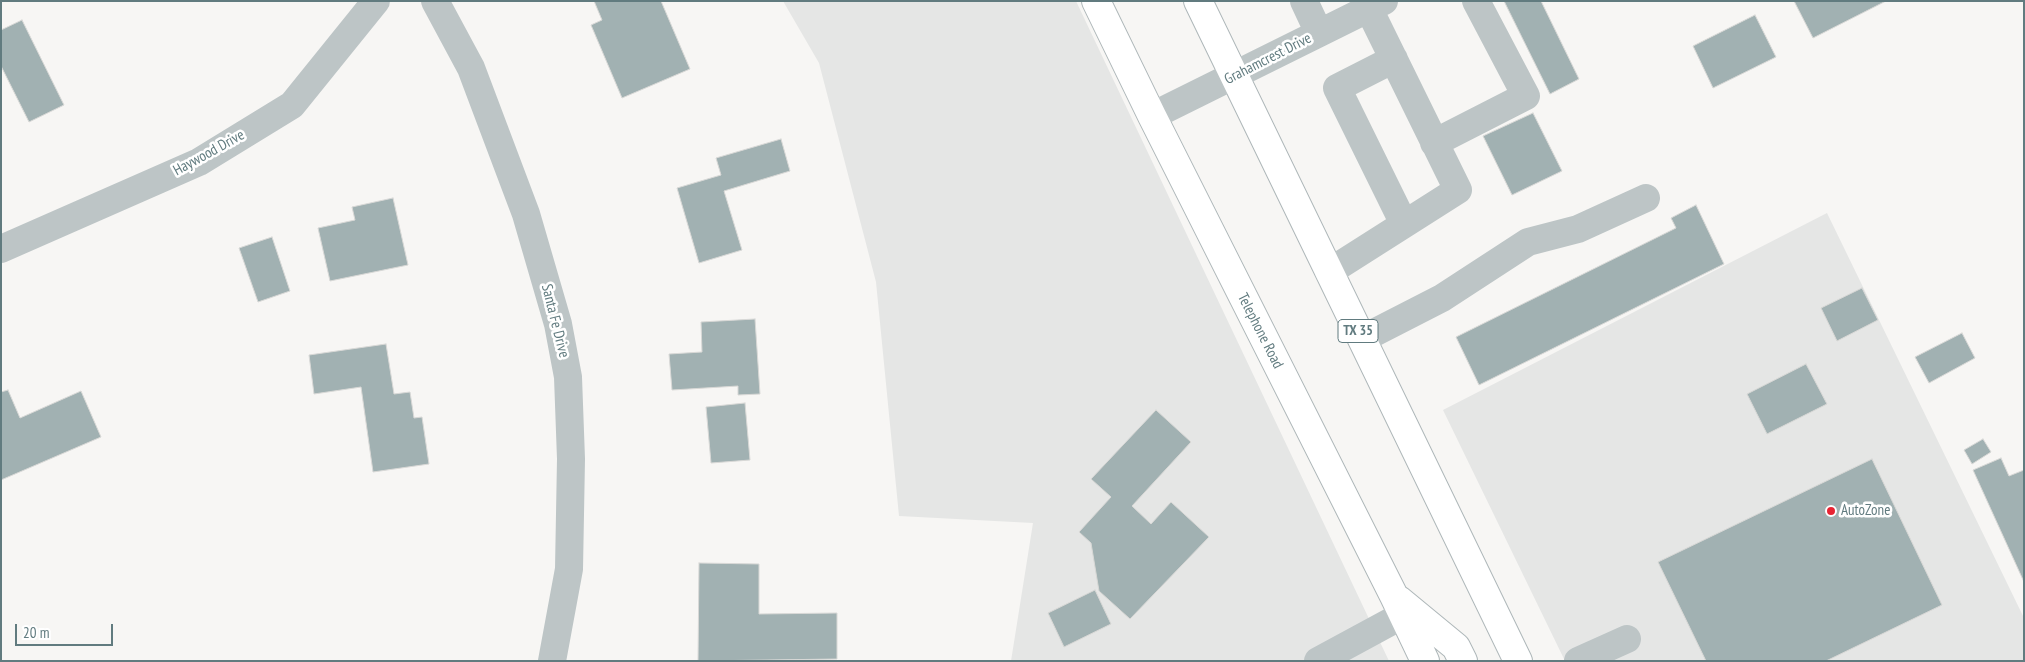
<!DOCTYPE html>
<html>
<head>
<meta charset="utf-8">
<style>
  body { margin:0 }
  #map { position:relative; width:2025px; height:662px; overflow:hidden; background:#f7f6f4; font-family:"PT Sans Narrow",sans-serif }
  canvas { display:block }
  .frame { position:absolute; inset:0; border:2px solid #617b7f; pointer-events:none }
  .scale { position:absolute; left:15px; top:624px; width:98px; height:22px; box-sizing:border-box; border:2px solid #617b7f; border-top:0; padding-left:6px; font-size:15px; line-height:18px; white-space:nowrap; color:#617b7f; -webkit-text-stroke:4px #fff; paint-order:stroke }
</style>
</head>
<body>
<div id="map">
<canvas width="2025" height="662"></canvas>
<div class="frame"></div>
<div class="scale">20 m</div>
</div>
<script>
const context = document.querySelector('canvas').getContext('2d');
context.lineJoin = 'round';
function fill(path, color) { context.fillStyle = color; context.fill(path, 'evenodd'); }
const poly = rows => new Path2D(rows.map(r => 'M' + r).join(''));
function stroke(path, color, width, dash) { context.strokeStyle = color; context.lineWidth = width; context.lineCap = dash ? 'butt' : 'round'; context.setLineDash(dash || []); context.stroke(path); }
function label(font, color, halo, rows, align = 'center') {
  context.font = font + ' "PT Sans Narrow",sans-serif'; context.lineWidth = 5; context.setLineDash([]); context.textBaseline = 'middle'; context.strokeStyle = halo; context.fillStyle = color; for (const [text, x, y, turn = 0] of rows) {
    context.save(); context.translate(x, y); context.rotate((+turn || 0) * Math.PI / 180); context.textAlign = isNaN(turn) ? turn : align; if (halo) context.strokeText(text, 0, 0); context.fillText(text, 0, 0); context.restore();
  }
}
const built = poly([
  [783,1,1076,1,1389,661,1011,661,1033,523,899,516,876,282,819,63],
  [1827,213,2024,618,2024,661,1565,661,1443,410]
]);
const building = poly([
  [594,1,661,1,690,69,622,98,591,25,602,20,594,1],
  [1504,1,1541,1,1579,79,1550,94,1504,1],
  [1794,1,1886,1,1813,38,1794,1],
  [1755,15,1776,57,1713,88,1693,46,1755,15],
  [22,20,64,105,29,122,1,66,1,30,22,20],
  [1533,113,1562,171,1512,195,1483,136,1533,113],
  [781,139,790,171,724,191,742,250,699,263,677,188,721,175,716,158,781,139],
  [393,198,408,265,330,281,318,228,355,220,352,207,393,198],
  [1696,205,1724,264,1479,385,1456,337,1676,228,1671,218,1696,205],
  [272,237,290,291,258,302,239,248,272,237],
  [1862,288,1878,320,1837,341,1821,308,1862,288],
  [755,319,760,394,738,395,738,386,672,390,669,354,702,352,701,322,755,319],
  [1962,333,1975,358,1929,383,1915,357,1962,333],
  [386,344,394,394,410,392,414,418,422,417,429,464,373,472,361,387,314,394,309,355,386,344],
  [1806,364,1827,404,1767,434,1747,394,1806,364],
  [8,390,20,418,81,391,101,437,1,480,1,392,8,390],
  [745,403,750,460,711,463,706,407,745,403],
  [1156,410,1191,442,1132,506,1151,524,1171,502,1209,537,1130,619,1099,591,1091,543,1079,532,1111,497,1091,479,1156,410],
  [1983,439,1991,452,1972,464,1964,450,1983,439],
  [2001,458,2009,476,2024,470,2024,582,1973,470,2001,458],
  [1872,459,1942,605,1826,661,1706,661,1658,562,1872,459],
  [699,563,759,564,759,614,837,613,837,659,698,661,699,563],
  [1095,590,1111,624,1064,647,1048,613,1095,590]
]);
const minor = poly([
  [435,1,471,68,526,214,558,324,568,377,571,459,569,569,552,661],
  [1304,1,1319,33],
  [1394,59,1337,88,1404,224],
  [1152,116,1384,1],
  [1434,143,1526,96,1476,1],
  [1,249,199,162,292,105,376,1],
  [1329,272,1458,190,1369,9],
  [1362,339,1442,298,1528,242,1578,229,1646,198],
  [1318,661,1403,615],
  [1578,661,1627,639]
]);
const major = poly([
  [1096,1,1152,116,1394,596,1425,661],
  [1198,1,1518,661],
  [1399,600,1456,647,1463,661]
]);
const markers = [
  [1831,511,5,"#e72433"]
];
const shields = [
  [1358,331,40]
];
const shieldNames = [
  ["TX 35",1358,331]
];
const streetNames = [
  ["Grahamcrest Drive",1268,59,-27],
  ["Haywood Drive",209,153,-29],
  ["Santa Fe Drive",555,321,76],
  ["Telephone Road",1260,331,63]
];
const poiNames = [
  ["AutoZone",1841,511]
];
fill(built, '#e5e6e5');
fill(building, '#a1b1b2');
stroke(building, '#d8d8d6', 1);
stroke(major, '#aeb7b9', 30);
stroke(minor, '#bdc5c6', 28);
stroke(major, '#fff', 28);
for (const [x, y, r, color] of markers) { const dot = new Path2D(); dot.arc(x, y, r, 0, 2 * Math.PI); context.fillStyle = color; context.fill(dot); stroke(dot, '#fff', 2); }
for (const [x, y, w] of shields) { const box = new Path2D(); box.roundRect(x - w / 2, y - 11.5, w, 23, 4); context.fillStyle = '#fff'; context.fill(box); stroke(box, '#617b7f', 1); }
label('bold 14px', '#617b7f', null, shieldNames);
label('15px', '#617b7f', '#fff', streetNames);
label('15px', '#617b7f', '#fff', poiNames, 'left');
</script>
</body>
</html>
